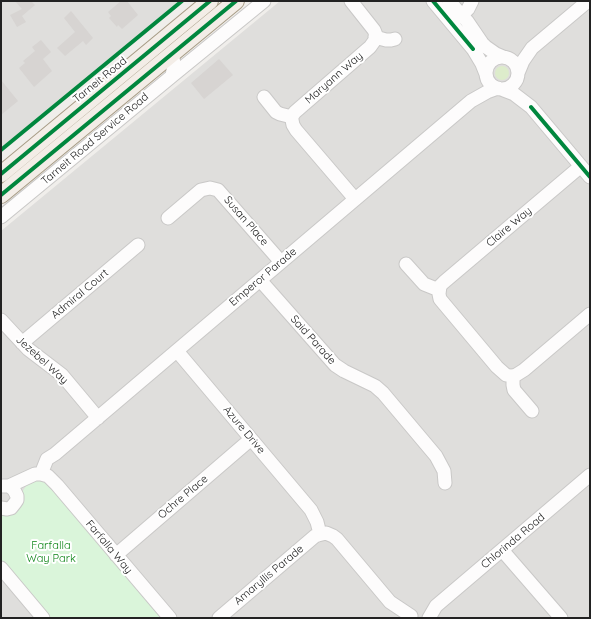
<!DOCTYPE html>
<html>
<head>
<meta charset="utf-8">
<style>
  body { margin:0 }
  #map { position:relative; width:591px; height:619px; overflow:hidden; background:#f0eeeb; font-family:Quicksand,sans-serif }
  canvas { display:block }
  .frame { position:absolute; inset:0; border:2px solid #222; pointer-events:none }
</style>
</head>
<body>
<div id="map">
<canvas width="591" height="619"></canvas>
<div class="frame"></div>
</div>
<script>
const context = document.querySelector('canvas').getContext('2d');
context.lineJoin = 'round';
function fill(path, color) { context.fillStyle = color; context.fill(path, 'evenodd'); }
const poly = rows => new Path2D(rows.map(r => 'M' + r).join(''));
function stroke(path, color, width, dash) { context.strokeStyle = color; context.lineWidth = width; context.lineCap = dash ? 'butt' : 'round'; context.setLineDash(dash || []); context.stroke(path); }
function label(font, color, halo, rows, align = 'center') {
  context.font = font + ' Quicksand,sans-serif'; context.lineWidth = 4; context.setLineDash([]); context.textBaseline = 'middle'; context.strokeStyle = halo; context.fillStyle = color; for (const [text, x, y, turn = 0] of rows) {
    context.save(); context.translate(x, y); context.rotate((+turn || 0) * Math.PI / 180); context.textAlign = isNaN(turn) ? turn : align; if (halo) context.strokeText(text, 0, 0); context.fillText(text, 0, 0); context.restore();
  }
}
const residential = poly([
  [1,1,180,1,1,148],
  [280,1,590,1,590,618,1,618,1,231]
]);
const grass = poly([
  '495 73a7 7 0 1 1 14 0a7 7 0 1 1-14 0Z'
]);
const park = poly([
  [33,480,45,480,163,618,50,618,1,560,1,513,22,492,26,486]
]);
const building = poly([
  [15,1,31,1,35,5,22,16,26,22,17,27,10,15,22,9],
  [121,1,127,1,138,15,122,29,118,25,117,27,109,18,111,16,108,12],
  [71,11,93,38,86,45,83,41,65,56,57,48,75,32,64,18],
  [41,40,51,52,43,59,52,71,34,87,19,68,25,63,23,61,35,51,32,47],
  [219,59,233,75,204,99,191,83],
  [1,80,18,101,1,115]
]);
const minor = poly([
  [351,1,374,30,376,35,375,40,370,47,295,112,292,116,292,120,293,125,296,130,355,199],
  [433,1,473,49,482,64,486,74],
  [449,1,467,21,482,43,486,47,496,54,503,57],
  [455,19,462,15,468,9,472,1],
  [375,37,386,40,391,40,395,39],
  '486 73a16 16 0 1 1 32 0a16 16 0 1 1-32 0Z',
  [518,73,523,61,532,48,588,1],
  [172,76,264,1],
  [501,89,514,94,531,107,590,177],
  [264,97,276,112,280,114,292,117],
  [581,166,444,282,440,286,439,294,440,299,445,305,497,367,506,375,511,376,516,375,524,370,590,314],
  [1,217,172,76,174,64,173,58,171,54],
  [168,218,201,190,210,188,218,190,281,262],
  [406,264,424,284,439,290],
  [260,280,335,365,344,371,375,386,383,393,436,456,444,471,445,483],
  [1,320,28,349,62,375,98,418],
  [22,343,138,245],
  [177,351,311,510,317,522,320,534],
  [513,376,513,385,514,390,532,411],
  [41,474,47,459,55,454,471,101,487,92,498,88],
  [9,486,35,474,41,474,48,476,57,485,170,618],
  [1,508,7,509,11,508,15,503,17,500,17,496,14,490,9,486,3,486],
  [502,550,561,618],
  [116,555,251,439],
  [1,568,43,618],
  [219,618,315,536,318,535,326,533,333,536,337,539,390,602,411,616],
  [429,618,436,606,590,475]
]);
const major = poly([
  [1,174,210,1],
  [1,195,236,1]
]);
const cycleway = poly([
  [433,1,473,49],
  [531,107,590,177],
  [1,150,182,1],
  [1,174,210,1],
  [1,195,236,1]
]);
const streetNames = [
  ["Maryann Way",334,78,-41],
  ["Tarneit Road",100,80,-39],
  ["Tarneit Road Service Road",95,139,-40],
  ["Susan Place",246,221,49],
  ["Claire Way",509,227,-40],
  ["Emperor Parade",263,277,-40],
  ["Admiral Court",80,294,-40],
  ["Said Parade",313,340,48],
  ["Jezebel Way",42,360,42],
  ["Azure Drive",244,430,50],
  ["Ochre Place",183,497,-40],
  ["Chlorinda Road",513,541,-40],
  ["Farfalla Way",109,547,50],
  ["Amaryllis Parade",269,575,-40]
];
const parkNames = [
  ["Farfalla",51,546],
  ["Way Park",51,559]
];
fill(residential, '#dfdedc');
fill(grass, '#ddeccb');
fill(park, '#daf5da');
fill(building, '#d7d4d2');
stroke(minor, '#c9c8c7', 15);
stroke(major, '#a79c86', 18);
stroke(minor, '#fdfcfc', 13);
stroke(major, '#f3ede7', 16);
stroke(cycleway, '#00873e', 4);
label('11px', '#222', '#fff', streetNames);
label('11px', '#0c8416', '#fff', parkNames);
</script>
</body>
</html>
